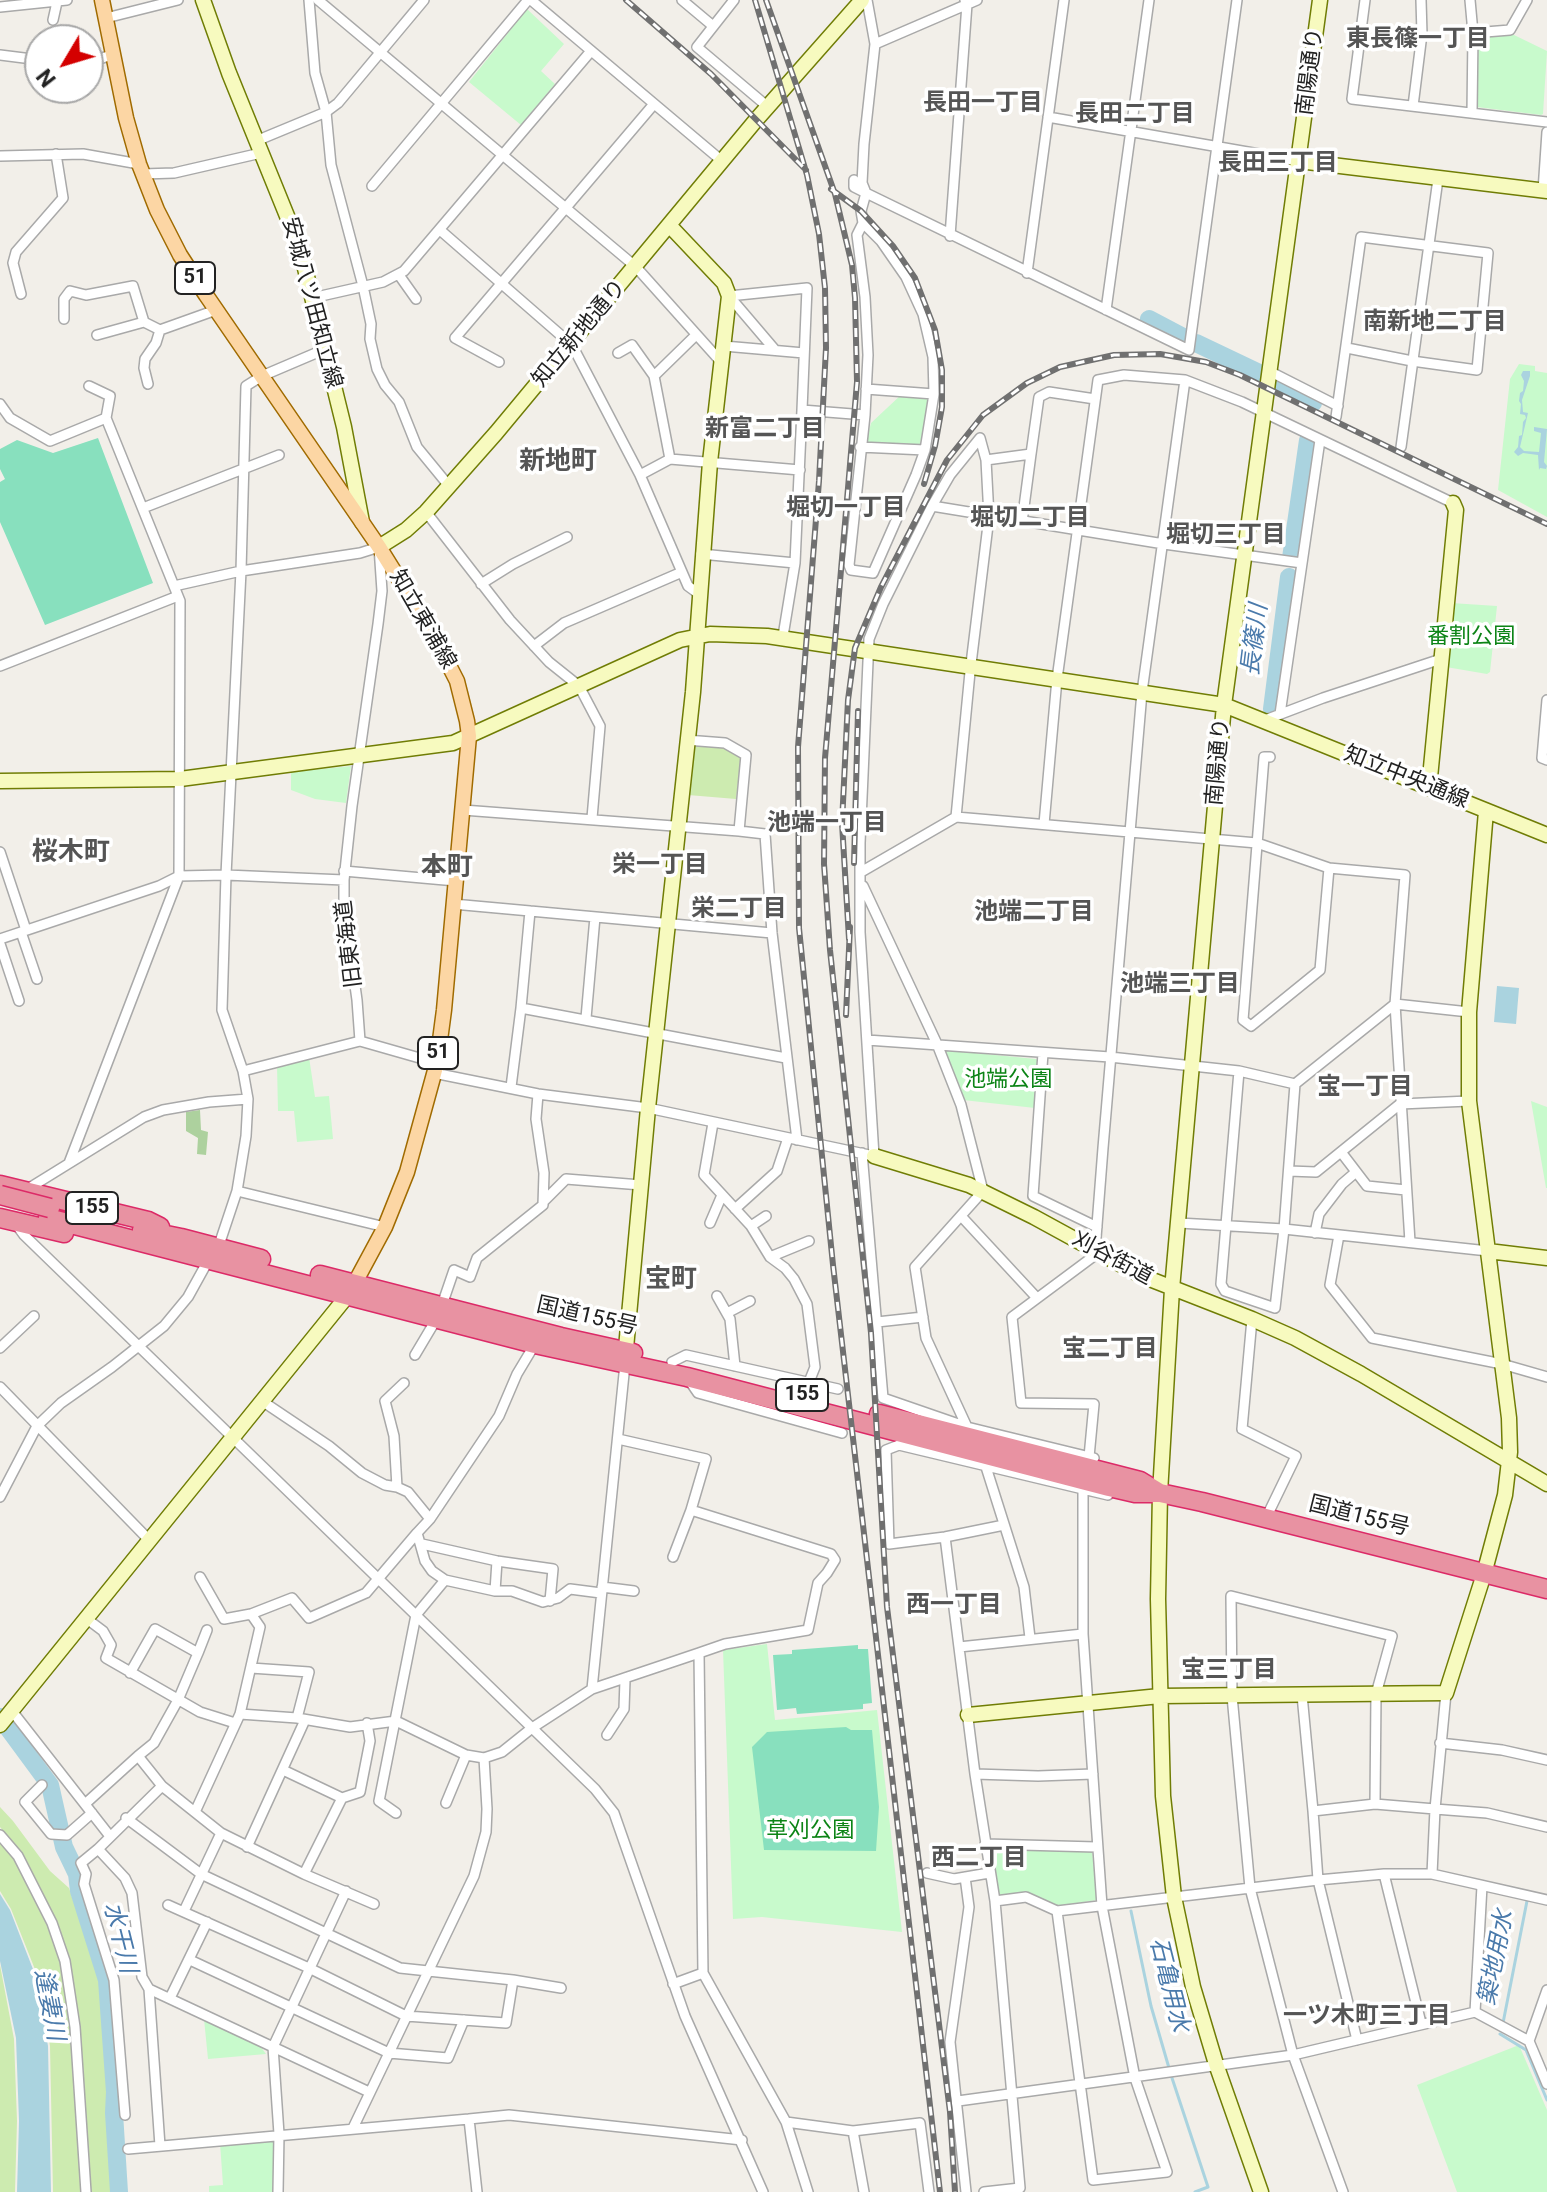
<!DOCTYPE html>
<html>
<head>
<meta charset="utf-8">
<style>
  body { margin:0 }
  #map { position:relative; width:1547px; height:2192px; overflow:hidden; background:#f2efe9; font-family:Roboto,sans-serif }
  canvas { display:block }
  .north { position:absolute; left:24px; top:24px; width:80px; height:80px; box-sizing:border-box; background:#fff; border:2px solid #a7a7a7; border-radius:50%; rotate:232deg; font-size:22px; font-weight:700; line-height:32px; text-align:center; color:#222 }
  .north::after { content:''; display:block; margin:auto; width:28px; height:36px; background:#d40000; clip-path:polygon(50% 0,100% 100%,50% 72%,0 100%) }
</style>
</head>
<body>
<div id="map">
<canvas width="1547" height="2192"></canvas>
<div class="north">N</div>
</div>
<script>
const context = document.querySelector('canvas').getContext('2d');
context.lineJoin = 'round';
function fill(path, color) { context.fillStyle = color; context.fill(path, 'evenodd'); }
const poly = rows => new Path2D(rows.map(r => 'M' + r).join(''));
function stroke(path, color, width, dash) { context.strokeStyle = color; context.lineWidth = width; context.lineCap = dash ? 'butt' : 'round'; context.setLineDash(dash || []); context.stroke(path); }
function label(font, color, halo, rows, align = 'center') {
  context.font = font + ' Roboto,"Noto Sans JP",sans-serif'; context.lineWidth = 7; context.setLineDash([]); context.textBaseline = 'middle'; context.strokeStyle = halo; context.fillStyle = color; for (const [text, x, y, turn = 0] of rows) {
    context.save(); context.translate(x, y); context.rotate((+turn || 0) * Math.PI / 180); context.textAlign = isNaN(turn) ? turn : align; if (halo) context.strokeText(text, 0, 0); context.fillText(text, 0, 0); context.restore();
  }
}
const grass = poly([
  [696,744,723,747,741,757,736,799,688,795,692,747],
  [0,1807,13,1821,50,1871,69,1888,100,1981,108,2062,114,2192,90,2192,68,1961,21,1853,0,1827],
  [0,1839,16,1859,48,1925,61,1964,72,2024,83,2192,53,2192,50,2046,38,1977,11,1909,0,1891],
  [0,1965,14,2039,17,2121,15,2192,0,2192]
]);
const forest = poly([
  [200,1110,201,1130,208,1132,206,1155,197,1154,198,1138,186,1131,186,1112]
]);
const park = poly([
  [527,9,564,44,541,71,555,84,521,125,469,82],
  [1512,34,1547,51,1543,114,1541,115,1477,107,1478,40,1481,36],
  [1519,364,1535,366,1535,371,1547,373,1547,517,1498,490,1510,379],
  [902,394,926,396,929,399,920,444,917,447,866,443,871,423],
  [1451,603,1497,606,1490,672,1487,674,1446,667],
  [351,766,346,803,315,799,291,790,291,772],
  [944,1050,1036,1059,1039,1061,1035,1108,963,1100],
  [309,1057,315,1097,329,1096,333,1139,297,1142,294,1111,278,1111,277,1065],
  [1531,1101,1547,1107,1547,1188,1546,1188],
  [767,1644,775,1720,877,1710,902,1932,762,1917,733,1919,723,1650],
  [989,1849,1092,1851,1097,1900,1058,1906,1026,1894,997,1897],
  [204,2019,260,2046,266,2054,208,2059],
  [1519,2045,1547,2110,1547,2192,1457,2192,1417,2085],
  [273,2139,273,2192,209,2192,209,2186,223,2185,220,2143]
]);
const pitch = poly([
  [98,438,153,583,45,625,0,522,0,482,5,479,0,469,0,449,17,440,53,453],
  [858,1645,858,1649,868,1649,872,1703,863,1704,863,1709,797,1714,796,1708,777,1710,773,1655,792,1654,792,1650],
  [846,1727,851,1730,872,1730,879,1807,876,1851,764,1850,752,1747,767,1732]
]);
const water = poly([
  [1523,371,1530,371,1530,376,1522,400,1523,412,1528,413,1520,447,1524,451,1539,452,1541,433,1534,431,1534,427,1547,429,1544,462,1547,466,1546,469,1540,468,1539,470,1538,455,1523,453,1518,456,1514,452,1518,447,1519,436,1522,435,1523,422,1526,418,1525,415,1520,414,1521,404,1519,401,1520,393,1523,391,1524,381,1521,375],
  [1497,986,1519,988,1516,1024,1494,1022],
  [0,1894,10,1910,36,1977,48,2046,51,2192,17,2192,19,2121,16,2038,0,1961]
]);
const stream = poly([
  [1131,1911,1151,2006,1169,2068],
  [1503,2023,1527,1901],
  [1500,2034,1526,2050,1547,2100],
  [1172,2078,1208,2187,1195,2192]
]);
const river = poly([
  [1149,319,1185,338],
  [1196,343,1259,373],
  [1278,383,1312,400,1313,403],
  [1291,558,1308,440],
  [1272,709,1289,577],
  [0,1717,50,1785,64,1847,77,1874,79,1891,107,1980,115,2092,114,2113,119,2192]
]);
const street = poly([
  [309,0,315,73,326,112,331,165,363,286,371,324,370,339,377,369,385,385,399,402,417,447,449,486],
  [318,0,636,267,722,363],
  [531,0,722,161],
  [682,0,713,26],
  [734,0,697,47,768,107],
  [1365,0,1352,99,1547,122],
  [1470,0,1473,33,1472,113],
  [0,7,67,0],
  [106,18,178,0],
  [53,20,57,2],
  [1473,33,1510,30,1527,0],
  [875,44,977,0],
  [0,55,40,60],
  [88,63,114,54],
  [1413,106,1422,34,1421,0],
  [1048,117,1299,161],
  [256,141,326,112,338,103,424,0],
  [0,156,83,154,139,164],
  [143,174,174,173,261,153],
  [854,180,854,187,866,193,1189,350,1237,0],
  [372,186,528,0],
  [1543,191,1547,132],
  [863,223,881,241,906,277,923,314,933,357,934,394,925,450,916,475,873,573,851,570,849,565,865,415,868,355,865,297,857,235,863,223,861,211,866,193,862,183,864,144,875,44,867,0],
  [440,230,572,345,640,475,688,586,699,594],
  [950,236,967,4,965,0],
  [1027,273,1064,0],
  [399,275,416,299],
  [21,294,13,263,16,252,63,198,56,154],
  [729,296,807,288,802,410],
  [729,296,775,350],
  [312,298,383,282,404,271,591,51],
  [1106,310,1149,0],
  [64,319,64,299,70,291,86,295,133,286,144,322,160,330,216,310],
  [97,335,144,322],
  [724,346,804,353],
  [618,353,632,345,654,376],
  [499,362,455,338,654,104],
  [1269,371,1338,406],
  [148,384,144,368,145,359,156,343,160,330],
  [866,389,934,394],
  [0,404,10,418,50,441,106,418],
  [1336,417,1361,237,1488,253,1477,370,1412,361,1347,348],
  [860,447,925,450],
  [1401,447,1438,179],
  [670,459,654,376,696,335],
  [640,475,670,459,800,470],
  [932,506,1164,544,1302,563],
  [143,508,279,455],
  [426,512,510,620,549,662,579,686,600,726,592,818],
  [1022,522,1031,454],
  [701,554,795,563,802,410,865,415],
  [481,584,513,564,567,537],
  [174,586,241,571,360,553,379,547,382,591,378,624,352,806,344,880,344,907,357,1000,360,1041],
  [783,636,795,563],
  [534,646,564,623,682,572],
  [0,666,178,596],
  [1547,700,1542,758,1547,760],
  [1280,714,1320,440],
  [1265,720,1323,698,1441,659],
  [686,740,725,743,746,755,739,831,765,834,772,933,797,1140],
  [1270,757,1264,757,1243,1020,1251,1026,1320,970,1329,868],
  [463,810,739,831],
  [956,817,970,672,989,517,986,460],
  [1044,824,1057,679,1098,380,1124,375,1185,380],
  [0,852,26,930],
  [344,871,456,881],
  [861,872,956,817,1257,843,1329,868,1405,875,1395,1004,1410,1242],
  [863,886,937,1044,961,1105,983,1191,915,1267,926,1338,967,1427],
  [453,904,772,933],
  [21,932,37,979],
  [0,939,159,886,179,876,226,875,344,880],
  [0,944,19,1001],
  [521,1008,530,911],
  [586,1018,595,917],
  [867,1040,1110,1057,1239,1071,1295,1084],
  [1043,1053,1033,1196,1097,1227],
  [243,1071,360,1041,437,1063],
  [1239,1071,1221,1284,1225,1291,1275,1308,1284,1229,1295,1084,1395,1004,1469,1012],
  [434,1073,538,1094,648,1108,874,1156,860,932,860,843,869,639,883,604,932,506,950,475,980,438,986,460,1031,454,1039,397,1049,392,1095,399],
  [511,1087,521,1008,786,1058],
  [713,1123,704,1175,751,1226,770,1257,785,1268,794,1279,807,1304,815,1367,809,1382],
  [1341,1152,1367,1186,1406,1190],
  [862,1153,883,1398,967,1427,1094,1458],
  [69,1163,179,876,180,601,106,418,110,396,89,386],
  [1289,1171,1316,1172,1400,1104,1469,1101],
  [26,1190,144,1117,163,1110,209,1102,248,1099],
  [237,1191,385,1227],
  [543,1202,566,1179,641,1185],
  [735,1209,777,1171,788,1138],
  [961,1216,1037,1298],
  [710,1223,722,1195],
  [1179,1223,1284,1229,1488,1251],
  [16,1224,24,1235,595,1789,614,1813,685,2016,763,2192],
  [751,1226,766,1216],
  [1315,1233,1319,1214,1342,1184,1356,1172],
  [1339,1235,1330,1285,1372,1338,1502,1364,1547,1377],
  [218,1248,237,1191,246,1136,248,1099,243,1071,222,1010,226,875,241,571,246,386,262,376,323,350],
  [770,1257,809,1241],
  [717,1296,730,1319,735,1366],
  [442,1305,454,1270,470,1277,477,1258,543,1205,544,1173,536,1119,538,1094],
  [727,1313,750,1301],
  [1252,1319,1242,1429,1296,1456,1266,1518],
  [877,1322,923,1317],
  [0,1348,34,1316],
  [415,1355,437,1318],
  [672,1362,686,1355,838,1389],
  [689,1380,698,1393,842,1433],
  [404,1383,385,1401,394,1436,397,1487,408,1492,430,1519],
  [0,1387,150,1541],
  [262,1401,329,1446,362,1473,385,1485,397,1487],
  [618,1439,706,1459,691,1510,831,1554,835,1560,827,1573,818,1583,808,1630,725,1644,699,1653,703,1973,786,2122,808,2192],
  [1089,1457,1094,1404,1021,1403,1012,1317,1098,1253,1096,1238,1103,1148,1142,692,1185,380,1242,402,1453,503],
  [986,1467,1024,1587,1030,1638],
  [0,1497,37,1426,61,1403,112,1367,164,1326,188,1297,209,1259],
  [1004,1525,945,1537,889,1544,886,1450,899,1445,1108,1495],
  [417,1533,430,1519,499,1416,517,1374,535,1344],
  [945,1537,975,1774,995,1901,1020,2188,984,2192],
  [422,1544,497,1561,553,1569,550,1601],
  [673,1557,691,1510],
  [200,1577,224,1619,251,1614],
  [602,1587,634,1591],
  [495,1591,497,1561],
  [87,1619,103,1631,111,1645,106,1658,200,1712,235,1723],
  [959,1647,1083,1634],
  [198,1653,207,1630],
  [251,1668,309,1672,297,1718],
  [130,1673,155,1629,198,1653,178,1700,154,1743,138,1756,162,1786,221,1833,304,1874,374,1904],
  [592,1689,625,1364],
  [1302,1695,1313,1811],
  [12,1711,109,1835],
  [240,1714,297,1718,350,1727,396,1721,466,1755,484,1758,502,1752,532,1728,592,1689,699,1653],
  [607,1735,624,1709,625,1680],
  [1440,1743,1502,1750,1547,1760],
  [283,1770,342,1798],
  [975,1774,1038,1776,1093,1774],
  [42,1785,25,1802,51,1834,67,1835,92,1813],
  [446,1803,466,1755],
  [85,1804,138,1756],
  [195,1812,240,1714,260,1627,251,1614,292,1598,309,1618,366,1593,417,1533,425,1561,432,1571,445,1580,495,1591,512,1591,543,1602,558,1598,570,1589,601,1593],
  [396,1813,379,1801,416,1615,445,1580],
  [126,1818,201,1874,400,1968,513,1980,506,2023,406,2016,309,1968,168,1905],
  [0,1835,18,1856,52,1923,65,1961,75,2027,86,2192],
  [985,1844,1096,1847],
  [247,1847,305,1720],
  [98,1849,81,1863,86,1874,84,1884,114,1980,125,2115],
  [927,1873,954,1879,989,1873],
  [304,1874,342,1798,360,1792,370,1741,367,1723],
  [1384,1874,1421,2023],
  [1432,1874,1547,1900],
  [965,1877,969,1907,950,2042,966,2192],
  [346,1891,273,2047,369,2092],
  [995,1901,1026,1897,1057,1911,1318,1880,1313,1811,1375,1804,1435,1809,1446,1693],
  [184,1911,221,1833],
  [1057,1911,1093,2180,1167,2172,1135,2078,1102,1906,1083,1634,1083,1490],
  [190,1960,389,2053,448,2058,464,2020],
  [513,1980,561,1988],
  [673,1984,703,1973],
  [149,1989,273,2047,279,2134,278,2192],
  [170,1998,207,1922],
  [1475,2012,1482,1886],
  [1357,2040,1318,1880,1384,1874,1432,1874,1435,1809,1487,1813,1547,1827],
  [1529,2041,1547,1990],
  [958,2101,1293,2055,1475,2012,1529,2041,1547,2084],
  [469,2119,509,2115,742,2140],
  [786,2122,853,2131,920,2123,929,2192],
  [353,2128,474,1876,486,1832,487,1809,484,1758],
  [853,2131,864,2192],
  [160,2146,149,1989,142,1977,132,1893,125,1878,98,1849,162,1786],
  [128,2149,469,2119,477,2192],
  [1343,2192,1293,2055,1250,1888,1232,1696,1231,1596,1392,1636,1376,1694,1375,1804]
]);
const secondary = poly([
  [203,0,229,73,300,248,344,427,362,522],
  [1299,161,1547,191],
  [379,547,406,530,426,512,496,433,756,120,862,0],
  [0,781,180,779,453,743,680,640,710,634,767,636,1224,705,1547,835],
  [1429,788,1456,510,1453,503],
  [874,1156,969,1185,1034,1217,1142,1276,1252,1319,1295,1338,1361,1374,1547,1484],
  [1488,1251,1547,1258],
  [625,1359,648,1108,693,692,710,462,729,296,724,283,670,226],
  [968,1715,1160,1696,1446,1693,1484,1574,1505,1495,1510,1452,1509,1418,1469,1101,1469,1012,1486,811],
  [0,1725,348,1295],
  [1261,2192,1216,2064,1193,1987,1174,1897,1163,1796,1158,1599,1160,1493,1172,1289,1224,705,1320,0]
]);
const primary = poly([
  [102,0,126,118,139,164,157,210,180,255,206,295,379,547,433,634,457,681,467,721,469,736,444,1010,437,1063,407,1172,385,1227,350,1292]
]);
const highway = poly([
  [0,1185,148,1221,160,1227],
  [0,1218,64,1233],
  [48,1218,535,1344,687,1377,1109,1487,1135,1493,1160,1493,1202,1502,1547,1589],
  [142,1230,181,1238,261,1259],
  [320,1275,561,1337,633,1353],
  [879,1414,1140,1481,1158,1492]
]);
const rail = poly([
  [626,0,711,74,806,170],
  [755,0,807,175,819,234,825,288,826,348,819,481,798,747,799,928,833,1265,940,2192],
  [766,0,835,194,852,265,855,298,857,382,825,758,824,864,830,950,871,1333,887,1607,950,2112,955,2192],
  [831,189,861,211,893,246,915,278,935,330,942,370,942,407,935,446,924,484],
  [854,863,858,711],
  [849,939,842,823,848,700,855,648,881,587,947,460,983,415,1027,383,1060,367,1114,355,1160,354,1206,362,1240,375,1547,524],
  [846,1015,850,927]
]);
const highwayBridge = poly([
  [0,1195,50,1208]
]);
const shields = [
  [195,278,40],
  [438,1053,40],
  [92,1208,52],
  [802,1395,52]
];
const shieldNames = [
  ["51",195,278],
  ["51",438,1053],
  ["155",92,1208],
  ["155",802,1395]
];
const streetNames = [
  ["南陽通り",1311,72,-83],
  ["安城八ツ田知立線",311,303,75],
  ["知立新地通り",580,334,-50],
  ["知立東浦線",422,620,60],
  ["南陽通り",1219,762,-85],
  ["知立中央通線",1406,778,22],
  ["旧東海道",350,944,-97],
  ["刈谷街道",1112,1259,28],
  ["国道155号",587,1317,13],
  ["国道155号",1359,1517,14]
];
const parkNames = [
  ["番割公園",1471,637],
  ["池端公園",1008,1080],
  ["草刈公園",810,1831]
];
const neighbourhoodNames = [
  ["東長篠一丁目",1418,40],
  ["長田一丁目",983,104],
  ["長田二丁目",1135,115],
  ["長田三丁目",1278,164],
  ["南新地二丁目",1435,323],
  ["新富二丁目",765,430],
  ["堀切一丁目",846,509],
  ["堀切二丁目",1030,519],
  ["堀切三丁目",1226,536],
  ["池端一丁目",827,824],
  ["栄一丁目",660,866],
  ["栄二丁目",739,910],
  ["池端二丁目",1034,913],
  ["池端三丁目",1180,985],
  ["宝一丁目",1365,1088],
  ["宝二丁目",1110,1350],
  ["西一丁目",954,1606],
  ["宝三丁目",1229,1671],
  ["西二丁目",979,1859],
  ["一ツ木町三丁目",1367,2017]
];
const waterNames = [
  ["長篠川",1256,640,-83],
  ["水干川",119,1938,76],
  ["築地用水",1497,1958,-79],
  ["石亀用水",1168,1985,76],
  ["逢妻川",48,2005,79]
];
const quarterNames = [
  ["新地町",558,462],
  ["桜木町",71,853],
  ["本町",447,868],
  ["宝町",671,1280]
];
fill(grass, '#cdebb0');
fill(forest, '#add19e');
fill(park, '#c8facc');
fill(pitch, '#88e0be');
fill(water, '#aad3df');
stroke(stream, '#aad3df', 3);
stroke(river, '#aad3df', 18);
stroke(street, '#a9a9a9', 12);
stroke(secondary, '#707d05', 17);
stroke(primary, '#a06b00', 17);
stroke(highway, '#dc2a67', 21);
stroke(street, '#fff', 9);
stroke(secondary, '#f7fabf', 14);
stroke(primary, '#fcd6a4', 14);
stroke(highway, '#e892a2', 18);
stroke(rail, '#707070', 6);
stroke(rail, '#fff', 3, [9]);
stroke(highwayBridge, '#dc2a67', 21, []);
stroke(highwayBridge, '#e892a2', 18);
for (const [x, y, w] of shields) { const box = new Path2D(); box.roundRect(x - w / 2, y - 16, w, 32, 6); context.fillStyle = '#fff'; context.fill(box); stroke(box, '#222', 2); }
label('bold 20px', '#222', null, shieldNames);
label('22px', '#222', '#fff', streetNames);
label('22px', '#0c8416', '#fff', parkNames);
label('bold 24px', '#555', '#fff', neighbourhoodNames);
label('italic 24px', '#4a7aab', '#fff', waterNames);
label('bold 26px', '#555', '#fff', quarterNames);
</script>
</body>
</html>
